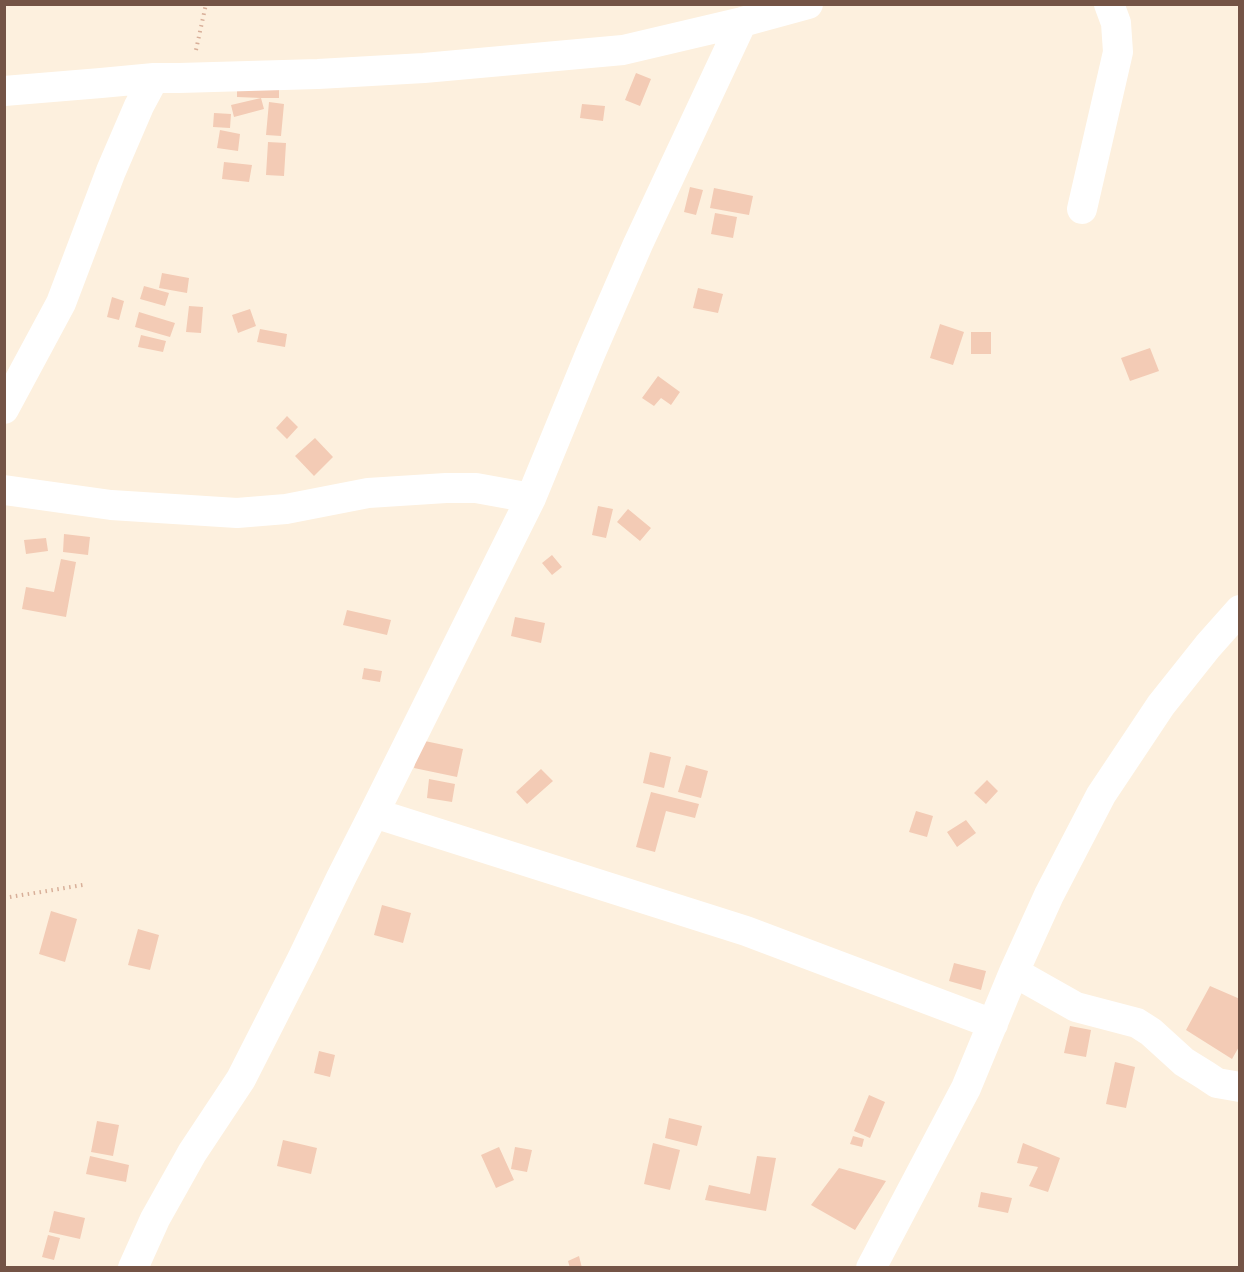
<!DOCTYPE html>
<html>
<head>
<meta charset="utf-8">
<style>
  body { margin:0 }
  #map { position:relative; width:1244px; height:1272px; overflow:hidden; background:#fdf0de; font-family:"Varela Round",sans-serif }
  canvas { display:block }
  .frame { position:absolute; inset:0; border:6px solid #745446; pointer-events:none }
</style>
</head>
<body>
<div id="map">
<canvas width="1244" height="1272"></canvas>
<div class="frame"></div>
</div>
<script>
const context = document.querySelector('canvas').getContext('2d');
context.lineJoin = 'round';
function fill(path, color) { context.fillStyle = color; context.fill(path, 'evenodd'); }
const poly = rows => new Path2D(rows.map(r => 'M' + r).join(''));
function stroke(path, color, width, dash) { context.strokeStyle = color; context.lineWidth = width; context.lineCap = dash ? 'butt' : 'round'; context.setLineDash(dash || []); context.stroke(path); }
const building = poly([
  [636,73,651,79,640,106,625,100],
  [237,81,279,82,279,98,261,98,264,109,234,117,231,105,261,98,237,97],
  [269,102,284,104,281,136,266,135],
  [582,104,605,106,603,121,580,118],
  [214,113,231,114,230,128,213,127],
  [220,130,240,134,238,151,217,148],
  [268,142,286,143,284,176,266,175],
  [224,162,252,165,249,182,222,179],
  [690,187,703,190,696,215,684,212],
  [714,188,753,196,749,215,710,208],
  [715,213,737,217,733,238,711,234],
  [162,273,189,278,187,293,159,288],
  [144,286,169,293,165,306,140,299],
  [698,288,723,294,718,313,693,308],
  [112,297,124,301,119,320,107,317],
  [189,306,203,307,201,333,186,332],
  [250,309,256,326,238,333,232,315],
  [139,312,175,323,170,337,135,327],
  [940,324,964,332,953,365,930,358],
  [260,329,287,334,285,347,257,342],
  [971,332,991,332,991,354,971,354],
  [141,335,166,341,163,352,138,347],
  [1150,348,1159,371,1130,381,1121,358],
  [658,376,680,392,671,405,661,398,654,406,642,398],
  [287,416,298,427,287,439,276,428],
  [315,438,333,457,314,476,295,456],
  [598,506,613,509,606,538,592,535],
  [628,509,651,528,640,541,617,522],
  [64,534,90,537,88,555,63,552],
  [46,538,48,551,26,554,24,540],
  [552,555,562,567,552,575,542,563],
  [61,559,76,562,66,617,22,609,26,587,54,592],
  [347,610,391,620,387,635,343,625],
  [515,617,545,623,541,643,511,636],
  [364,668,382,671,380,682,362,679],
  [420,740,463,749,457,777,414,768],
  [650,752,671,757,664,788,643,783],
  [686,765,708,771,701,798,678,792],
  [541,769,553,781,527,804,516,792],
  [429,779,455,784,452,802,427,798],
  [987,780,998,791,986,804,974,793],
  [651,792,699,804,695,818,666,811,655,852,636,847],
  [916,811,933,816,927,837,909,832],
  [966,820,976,833,957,847,947,832],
  [382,905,411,913,403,943,374,935],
  [51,911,77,919,65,962,39,954],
  [138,929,159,935,150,970,128,965],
  [954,963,986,971,981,990,949,981],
  [1210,986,1240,999,1240,1045,1232,1059,1186,1030],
  [1070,1026,1091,1030,1086,1057,1064,1053],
  [319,1051,335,1055,330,1077,314,1073],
  [1115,1062,1135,1067,1126,1108,1106,1104],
  [869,1095,885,1102,870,1138,854,1131],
  [669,1118,702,1126,697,1146,665,1138],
  [97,1121,119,1125,113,1156,91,1152],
  [853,1136,864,1139,862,1147,850,1144],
  [283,1140,317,1148,311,1174,277,1166],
  [653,1143,680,1150,670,1190,644,1184],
  [1023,1143,1060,1158,1048,1192,1029,1186,1038,1167,1017,1163],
  [499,1147,514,1180,496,1188,481,1155],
  [515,1147,532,1150,527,1172,511,1169],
  [90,1156,129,1165,126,1182,86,1174],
  [757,1156,776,1158,766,1211,705,1200,709,1185,750,1194],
  [839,1168,886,1181,855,1230,811,1205],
  [981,1192,1012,1198,1008,1213,978,1207],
  [54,1211,85,1218,80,1239,49,1232],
  [48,1235,60,1238,54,1260,42,1257],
  [579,1256,582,1268,570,1268,568,1261]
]);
const path = poly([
  [196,50,206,4],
  [4,898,83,885]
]);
const minor = poly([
  [4,91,101,83,154,78,179,78,318,74,424,68,623,50,742,22,808,4],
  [1082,209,1118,52,1116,23,1109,4],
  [4,409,61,303,111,171,139,106,154,78],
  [4,490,111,505,237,513,286,509,368,493,446,488,476,488,531,498],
  [374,813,746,931,993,1024],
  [1014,972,1076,1007,1137,1023,1151,1032,1184,1062,1205,1075,1217,1083,1240,1087],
  [133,1268,155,1219,192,1153,241,1079,302,959,341,878,374,813,531,498,591,352,638,244,742,22],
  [871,1268,966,1088,1014,972,1049,895,1101,795,1161,705,1208,646,1240,610]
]);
fill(building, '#f3cbb5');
stroke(path, '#d8af99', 4, [1.5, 4.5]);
stroke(minor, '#fff', 30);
</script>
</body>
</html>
